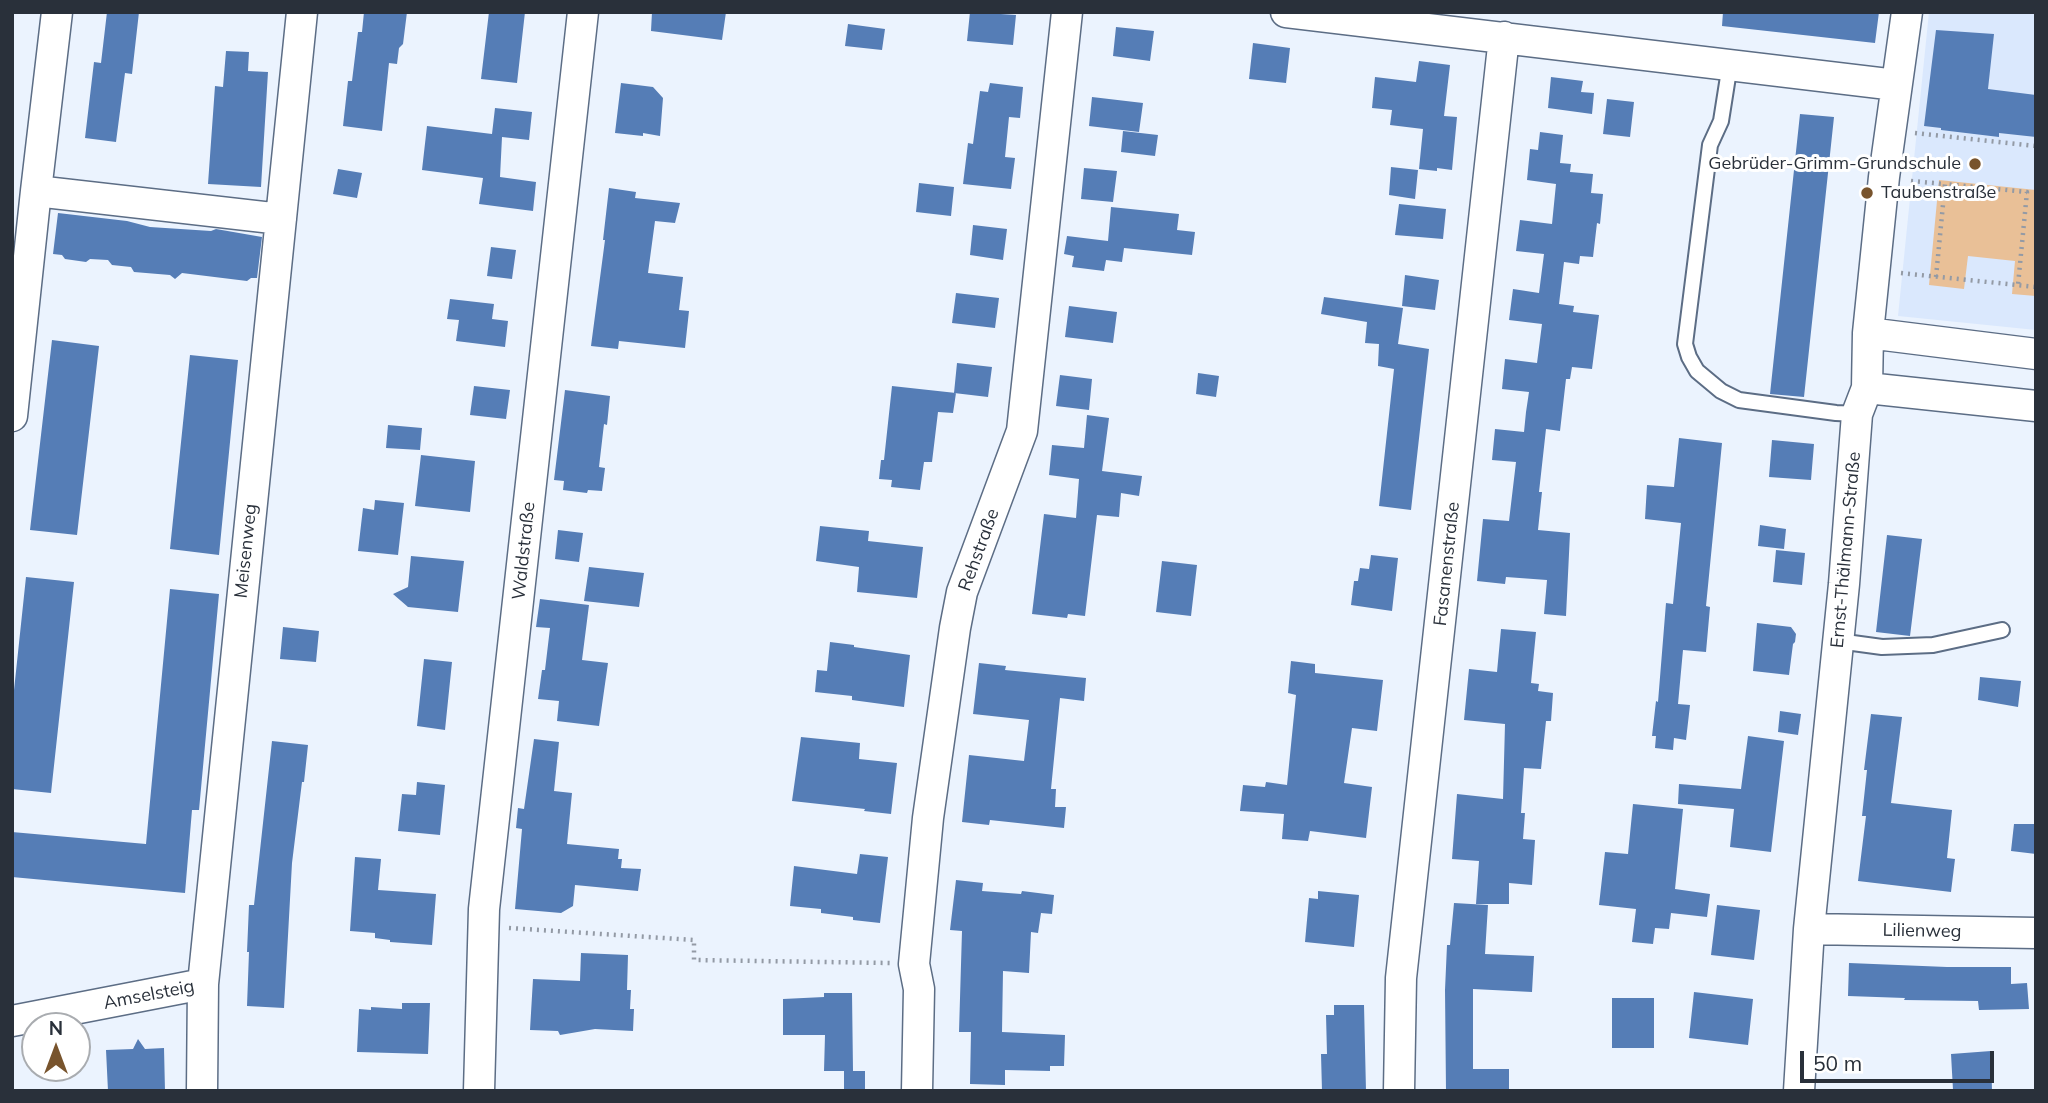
<!DOCTYPE html>
<html>
<head>
<meta charset="utf-8">
<style>
  body { margin:0 }
  #map { position:relative; width:2048px; height:1103px; overflow:hidden; background:#ebf3fe; font-family:Mulish,sans-serif }
  canvas { display:block }
  .frame { position:absolute; inset:0; border:14px solid #29303a; pointer-events:none }
  .north { position:absolute; left:21px; top:1012px; width:70px; height:70px; box-sizing:border-box; background:#fff; border:2px solid #a9acb0; border-radius:50%; rotate:0deg; font-size:19px; font-weight:700; line-height:28px; text-align:center; color:#29303a }
  .north::after { content:''; display:block; margin:auto; width:24px; height:32px; background:#78542d; clip-path:polygon(50% 0,100% 100%,50% 72%,0 100%) }
  .scale { position:absolute; left:1800px; top:1051px; width:194px; height:32px; box-sizing:border-box; border:4px solid #29303a; border-top:0; padding-left:9px; font-size:21px; line-height:24px; white-space:nowrap; color:#29303a; -webkit-text-stroke:5px #fff; paint-order:stroke }
</style>
</head>
<body>
<div id="map">
<canvas width="2048" height="1103"></canvas>
<div class="frame"></div>
<div class="north">N</div>
<div class="scale">50 m</div>
</div>
<script>
const context = document.querySelector('canvas').getContext('2d');
context.lineJoin = 'round';
function fill(path, color) { context.fillStyle = color; context.fill(path, 'evenodd'); }
const poly = rows => new Path2D(rows.map(r => 'M' + r).join(''));
function stroke(path, color, width, dash) { context.strokeStyle = color; context.lineWidth = width; context.lineCap = dash ? 'butt' : 'round'; context.setLineDash(dash || []); context.stroke(path); }
function label(font, color, halo, rows, align = 'center') {
  context.font = font + ' Mulish,sans-serif'; context.lineWidth = 6; context.setLineDash([]); context.textBaseline = 'middle'; context.strokeStyle = halo; context.fillStyle = color; for (const [text, x, y, turn = 0] of rows) {
    context.save(); context.translate(x, y); context.rotate((+turn || 0) * Math.PI / 180); context.textAlign = isNaN(turn) ? turn : align; if (halo) context.strokeText(text, 0, 0); context.fillText(text, 0, 0); context.restore();
  }
}
const built = poly([
  [1929,12,2036,12,2036,330,1898,316]
]);
const green = poly([
  [1939,180,2036,190,2036,296,2012,294,2015,261,1968,256,1964,289,1929,285]
]);
const building = poly([
  [107,12,139,12,132,74,125,73,116,142,85,138,94,62,101,63],
  [364,12,407,12,403,44,399,48,397,64,389,63,382,131,343,126,348,81,352,81,358,32,362,32],
  [489,12,525,12,517,83,481,79],
  [652,12,726,12,722,40,651,31],
  [970,12,1016,15,1013,45,967,41],
  [1723,12,1879,12,1875,43,1722,26],
  [848,24,885,29,882,50,845,46],
  [1116,27,1154,31,1150,61,1113,56],
  [1936,30,1994,34,1988,89,2036,95,2036,137,1999,133,1999,137,1941,130,1941,128,1924,126],
  [1253,43,1290,48,1286,83,1249,79],
  [226,51,249,52,248,71,268,72,261,187,208,184,215,86,223,87],
  [1419,61,1450,65,1444,116,1457,117,1452,170,1437,168,1437,171,1419,169,1423,129,1390,125,1392,110,1372,108,1375,77,1416,82],
  [1551,77,1583,81,1581,92,1594,93,1592,114,1548,108],
  [621,83,653,87,663,98,660,136,643,133,643,136,615,133],
  [990,83,1023,87,1020,118,1009,117,1005,157,1015,158,1011,189,963,184,968,143,973,144,980,91,988,92],
  [1092,97,1143,103,1139,132,1089,126],
  [1607,99,1634,102,1630,137,1603,134],
  [495,108,532,112,529,140,502,137,500,177,536,182,533,211,479,204,483,178,422,170,427,126,492,134],
  [1800,114,1834,117,1804,397,1770,394],
  [1123,131,1158,135,1155,156,1121,152],
  [1540,132,1563,135,1560,163,1571,164,1570,172,1593,174,1591,193,1603,194,1600,224,1597,223,1593,257,1580,256,1579,264,1564,262,1559,304,1574,306,1573,312,1599,315,1592,369,1572,367,1570,379,1566,379,1560,431,1546,429,1539,492,1542,492,1538,530,1570,533,1566,616,1544,614,1547,580,1506,577,1505,584,1477,581,1483,519,1509,521,1516,462,1492,460,1495,429,1524,432,1526,412,1529,392,1502,389,1505,359,1537,363,1542,324,1509,320,1513,289,1539,293,1544,254,1516,251,1520,220,1552,224,1556,184,1527,180,1530,149,1538,150],
  [1391,167,1418,170,1415,199,1389,195],
  [1084,168,1117,171,1113,202,1081,199],
  [338,169,362,173,357,198,333,194],
  [919,183,954,187,951,216,916,212],
  [609,188,636,192,635,198,680,203,675,223,655,221,648,273,683,277,679,310,689,311,685,348,619,341,618,349,591,346,605,240,603,240],
  [1399,204,1446,209,1443,239,1395,235],
  [1111,207,1179,214,1177,230,1195,232,1192,255,1124,248,1122,262,1106,260,1104,271,1072,267,1074,256,1064,254,1067,236,1108,241],
  [58,213,127,221,150,227,211,231,216,229,262,237,257,278,251,278,247,281,182,273,175,279,170,275,134,272,131,267,112,265,108,260,90,259,86,262,65,259,62,255,53,254],
  [973,225,1007,229,1003,260,970,255],
  [491,247,516,250,512,279,487,276],
  [1405,275,1439,280,1435,310,1402,306],
  [956,293,999,298,995,328,952,323],
  [1324,297,1403,308,1398,344,1429,349,1411,510,1379,506,1394,369,1378,366,1379,344,1365,343,1367,322,1321,314],
  [450,299,494,304,492,319,508,321,505,347,456,341,459,320,447,319],
  [1069,306,1117,312,1113,343,1065,337],
  [52,340,99,346,77,535,30,530],
  [190,355,238,360,219,555,170,549],
  [957,363,992,367,988,397,954,393],
  [1198,373,1219,376,1216,397,1196,394],
  [1060,375,1092,379,1089,410,1056,406],
  [474,386,510,390,506,419,470,415],
  [892,386,956,393,953,413,938,412,932,462,924,462,920,490,891,487,892,480,879,479,881,460,884,460],
  [565,390,610,396,607,425,604,424,599,467,605,468,602,491,588,490,587,493,563,490,564,481,554,480],
  [1087,415,1109,418,1102,471,1142,476,1139,496,1121,493,1119,517,1097,515,1085,616,1068,614,1067,618,1032,614,1044,514,1076,518,1079,479,1049,475,1052,445,1084,448],
  [388,425,422,428,420,450,386,448],
  [1679,438,1722,443,1706,606,1710,607,1706,652,1683,650,1678,704,1690,705,1686,740,1674,738,1673,750,1655,748,1656,736,1652,736,1656,701,1658,702,1666,603,1673,604,1681,523,1645,519,1647,485,1674,487],
  [1772,440,1814,444,1811,480,1769,477],
  [421,455,475,461,470,512,415,506],
  [375,500,404,503,398,555,358,551,363,508,374,510],
  [1760,525,1786,529,1784,549,1758,546],
  [820,526,869,531,868,541,923,547,917,598,857,592,859,567,816,561],
  [558,530,583,533,579,562,555,559],
  [1887,535,1922,539,1910,636,1876,632],
  [1776,550,1805,553,1802,585,1773,582],
  [1371,555,1398,558,1392,611,1351,605,1354,581,1358,581,1360,568,1369,569],
  [411,556,464,561,458,612,408,607,393,594,408,587],
  [1162,561,1197,565,1191,616,1156,612],
  [589,567,644,573,639,607,584,601],
  [26,577,74,582,51,793,12,789,12,709],
  [170,589,219,594,199,810,192,810,185,893,12,877,12,832,146,844],
  [540,599,589,605,582,660,608,663,599,726,557,721,559,701,538,699,542,670,545,670,550,628,536,627],
  [1757,623,1791,627,1796,634,1795,642,1793,644,1789,675,1753,671],
  [283,627,319,631,316,662,280,659],
  [1501,629,1536,632,1531,683,1539,684,1538,691,1553,693,1551,721,1546,721,1541,769,1524,768,1521,813,1525,813,1523,839,1535,840,1532,885,1509,883,1509,904,1476,904,1479,861,1452,859,1457,794,1503,799,1505,724,1464,720,1469,669,1497,672],
  [830,642,854,645,854,647,910,655,904,707,852,700,852,696,815,692,817,670,827,671],
  [424,659,452,662,445,730,417,726],
  [1291,661,1315,664,1315,673,1383,680,1377,731,1352,728,1344,783,1372,787,1366,838,1310,831,1308,841,1282,839,1284,814,1240,811,1243,785,1265,787,1266,782,1287,785,1296,695,1288,693],
  [979,663,1006,666,1005,670,1086,678,1084,701,1060,698,1051,789,1056,789,1055,807,1066,807,1064,828,990,820,989,825,962,822,969,755,1024,761,1029,720,973,714],
  [1980,677,2021,681,2018,707,1978,700],
  [1780,711,1801,714,1798,735,1778,732],
  [1871,714,1902,717,1891,803,1952,810,1947,858,1955,859,1951,892,1858,881,1866,816,1862,816,1867,770,1864,770],
  [1748,736,1784,741,1771,852,1730,847,1734,809,1678,804,1679,784,1741,789],
  [801,737,860,743,859,759,897,763,891,814,864,811,865,809,792,801],
  [534,739,559,742,554,791,572,793,567,844,619,849,618,859,622,859,621,868,641,869,638,891,575,885,573,906,561,913,515,909,522,829,516,828,518,808,524,809],
  [272,741,308,745,304,782,302,782,292,863,284,1008,247,1006,249,952,247,952,249,905,254,905],
  [417,782,445,785,440,835,398,831,402,794,416,795],
  [1633,804,1683,809,1675,889,1710,894,1707,917,1671,913,1669,929,1655,928,1653,944,1632,942,1636,909,1599,905,1605,852,1628,854],
  [2014,824,2036,824,2036,854,2011,851],
  [860,854,888,857,880,923,853,920,853,917,821,913,821,909,790,906,794,866,857,874],
  [355,857,381,859,378,890,436,894,432,945,390,942,390,940,375,938,375,933,350,931],
  [956,880,983,883,982,891,1021,894,1022,891,1054,895,1052,914,1041,913,1038,933,1031,932,1029,973,1003,971,1002,1032,1065,1035,1064,1066,1050,1066,1050,1071,1005,1070,1005,1085,970,1084,971,1032,959,1032,962,931,950,930],
  [1318,891,1359,895,1354,947,1305,942,1309,898,1318,899],
  [1454,903,1488,905,1485,954,1534,956,1532,992,1473,989,1473,1069,1509,1069,1509,1091,1446,1091,1445,990,1447,945,1450,945],
  [1717,905,1760,910,1754,960,1711,955],
  [581,953,628,955,627,990,631,990,630,1009,634,1009,633,1031,595,1029,560,1035,558,1031,530,1030,533,979,580,981],
  [1849,963,1947,967,2011,967,2011,984,2027,983,2029,1009,1979,1010,1978,1001,1904,1000,1905,998,1848,996],
  [1694,992,1753,999,1748,1045,1689,1038],
  [824,993,852,993,853,1071,865,1071,865,1091,844,1091,844,1071,824,1071,825,1035,783,1035,783,999,824,997],
  [1612,998,1654,998,1654,1048,1612,1048],
  [402,1003,430,1003,428,1054,357,1052,359,1009,371,1010,371,1007,402,1009],
  [1334,1005,1364,1005,1366,1091,1322,1091,1321,1054,1327,1054,1326,1015,1334,1015],
  [138,1039,145,1049,164,1048,165,1091,108,1091,106,1050,133,1049],
  [1991,1051,1992,1091,1953,1090,1951,1054]
]);
const path = poly([
  [1915,133,2036,146],
  [1911,181,1945,184],
  [1901,273,2036,287],
  [1936,277,1945,184,2027,192,2018,285],
  [509,928,694,940,694,960,890,963]
]);
const service = poly([
  [1730,64,1721,121,1710,145,1685,344,1689,357,1697,371,1721,391,1739,400,1836,413,1857,414],
  [1838,641,1882,647,1933,645,2002,630]
]);
const minor = poly([
  [1286,12,1896,85],
  [36,191,281,219],
  [1868,333,2036,354],
  [1867,388,2036,406],
  [12,416,36,191,57,12],
  [1809,929,2036,933],
  [12,1021,203,984],
  [202,1091,203,984,302,12],
  [479,1091,484,909,583,12],
  [917,1091,919,989,914,964,928,818,955,628,962,592,1022,431,1067,12],
  [1399,1091,1401,978,1504,37],
  [1799,1091,1809,929,1844,584,1857,414,1867,388,1868,333,1884,177,1907,12]
]);
const markers = [
  [1975,164,7,"#78542d"],
  [1867,193,7,"#78542d"]
];
const poiNames = [
  ["Gebrüder-Grimm-Grundschule",1961,164],
  ["Taubenstraße",1881,193,"left"]
];
const streetNames = [
  ["Rehstraße",979,550,-70],
  ["Ernst-Thälmann-Straße",1846,550,-85],
  ["Meisenweg",246,551,-84],
  ["Waldstraße",524,551,-84],
  ["Fasanenstraße",1447,564,-84],
  ["Lilienweg",1922,931,1],
  ["Amselsteig",149,995,-11]
];
fill(built, '#dae8fd');
fill(green, '#e9c097');
fill(building, '#557db6');
stroke(service, '#5c6d85', 18);
stroke(minor, '#5c6d85', 33);
stroke(path, '#939aa5', 4.5, [2, 5]);
stroke(service, '#fff', 14);
stroke(minor, '#fff', 30);
for (const [x, y, r, color] of markers) { const dot = new Path2D(); dot.arc(x, y, r, 0, 2 * Math.PI); context.fillStyle = color; context.fill(dot); stroke(dot, '#fff', 2.5); }
label('18px', '#29303a', '#fff', poiNames, 'right');
label('18px', '#29303a', '#fff', streetNames);
</script>
</body>
</html>
